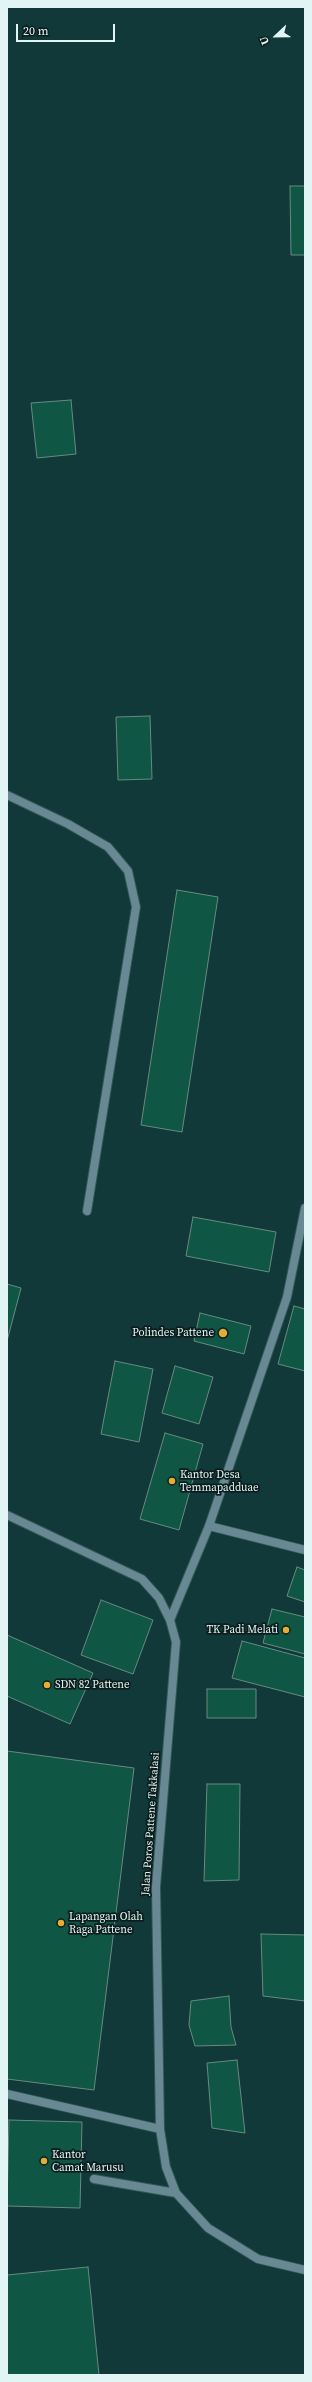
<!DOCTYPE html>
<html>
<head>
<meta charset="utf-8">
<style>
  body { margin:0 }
  #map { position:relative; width:312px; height:2382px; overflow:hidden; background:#113939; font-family:"Source Serif 4",serif }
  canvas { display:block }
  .frame { position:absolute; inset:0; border:8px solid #e0f5f4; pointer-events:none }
  .north { position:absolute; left:256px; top:16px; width:40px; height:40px; -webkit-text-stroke:3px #0d1d1d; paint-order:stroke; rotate:248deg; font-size:11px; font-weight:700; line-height:16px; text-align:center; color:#e0f5f4 }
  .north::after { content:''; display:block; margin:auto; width:14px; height:18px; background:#e0f5f4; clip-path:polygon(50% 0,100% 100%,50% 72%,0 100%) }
  .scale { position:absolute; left:16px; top:24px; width:99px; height:18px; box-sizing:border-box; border:2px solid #e0f5f4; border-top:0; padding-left:5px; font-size:12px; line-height:14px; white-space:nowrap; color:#e0f5f4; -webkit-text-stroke:3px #0d1d1d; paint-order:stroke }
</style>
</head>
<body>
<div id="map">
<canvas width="312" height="2382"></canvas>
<div class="frame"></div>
<div class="north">U</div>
<div class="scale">20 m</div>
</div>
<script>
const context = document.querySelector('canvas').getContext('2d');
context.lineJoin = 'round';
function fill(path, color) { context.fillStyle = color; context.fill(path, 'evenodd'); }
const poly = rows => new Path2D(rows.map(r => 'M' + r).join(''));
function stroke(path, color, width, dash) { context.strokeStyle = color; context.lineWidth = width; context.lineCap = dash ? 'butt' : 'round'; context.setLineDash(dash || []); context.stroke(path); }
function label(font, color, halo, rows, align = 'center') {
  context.font = font + ' "Source Serif 4",serif'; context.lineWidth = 3.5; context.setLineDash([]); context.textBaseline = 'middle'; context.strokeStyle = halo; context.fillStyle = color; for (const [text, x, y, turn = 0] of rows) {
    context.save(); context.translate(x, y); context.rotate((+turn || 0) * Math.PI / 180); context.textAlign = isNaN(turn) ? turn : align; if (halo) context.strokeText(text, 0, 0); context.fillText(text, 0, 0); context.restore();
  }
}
const building = poly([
  [290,186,305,186,305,255,291,255,290,186],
  [71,400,76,454,37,458,31,403,71,400],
  [150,716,152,779,118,780,116,717,150,716],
  [177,890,218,897,182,1132,141,1125,177,890],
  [193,1217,276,1232,269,1272,186,1256,193,1217],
  [7,1284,21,1288,7,1341,7,1284],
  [294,1306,305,1309,305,1371,278,1364,294,1306],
  [200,1313,251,1326,244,1354,194,1341,200,1313],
  [115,1361,153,1369,139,1442,101,1434,115,1361],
  [175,1366,213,1377,199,1424,162,1413,175,1366],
  [165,1433,203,1444,179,1530,140,1519,165,1433],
  [297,1567,305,1570,305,1602,287,1596,297,1567],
  [101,1600,153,1620,133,1674,81,1655,101,1600],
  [272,1609,305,1617,305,1654,263,1643,272,1609],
  [7,1635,93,1673,70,1724,7,1696,7,1635],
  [242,1641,305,1658,305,1697,232,1678,242,1641],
  [207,1689,256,1689,256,1718,207,1718,207,1689],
  [7,1751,134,1768,94,2090,7,2079,7,1751],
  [207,1784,240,1784,239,1880,204,1881,207,1784],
  [261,1934,305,1935,305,2001,263,1996,261,1934],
  [229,1996,231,2027,236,2045,195,2046,189,2025,191,2001,229,1996],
  [237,2060,245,2133,212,2128,207,2063,237,2060],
  [9,2120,82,2122,80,2208,7,2206,9,2120],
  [88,2267,99,2375,7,2375,7,2275,88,2267]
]);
const service = poly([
  [209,1526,305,1550]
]);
const minor = poly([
  [7,795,68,824,108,847,128,871,136,907,87,1211],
  [7,1515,142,1579,159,1598,170,1620,176,1642,156,1887,160,2129,166,2167,176,2193,208,2228,258,2259,305,2270],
  [170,1620,209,1526,287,1297,305,1208],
  [7,2094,160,2129],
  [94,2179,176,2193]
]);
const markers = [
  [223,1333,5,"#e4ae35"],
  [172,1481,4,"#e4ae35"],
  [286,1630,4,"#e4ae35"],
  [47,1685,4,"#e4ae35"],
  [61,1923,4,"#e4ae35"],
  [44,2161,4,"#e4ae35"]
];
const poiNames = [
  ["Polindes Pattene",214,1333,"right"],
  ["Kantor Desa",180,1475],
  ["Temmapadduae",180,1488],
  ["TK Padi Melati",278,1630,"right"],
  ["SDN 82 Pattene",55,1685],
  ["Lapangan Olah",69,1917],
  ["Raga Pattene",69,1930],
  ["Kantor",52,2155],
  ["Camat Marusu",52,2168]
];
const streetNames = [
  ["Jalan Poros Pattene Takkalasi",151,1824,-86]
];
fill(building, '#0f5645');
stroke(building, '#678b80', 1);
stroke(service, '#325757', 10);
stroke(minor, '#325757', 10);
stroke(service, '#688993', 8);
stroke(minor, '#688993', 8);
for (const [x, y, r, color] of markers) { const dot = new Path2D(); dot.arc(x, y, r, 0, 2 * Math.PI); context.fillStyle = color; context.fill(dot); stroke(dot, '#0d1d1d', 1.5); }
label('11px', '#e0f5f4', '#0d1d1d', poiNames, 'left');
label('11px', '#e0f5f4', '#0d1d1d', streetNames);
</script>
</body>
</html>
